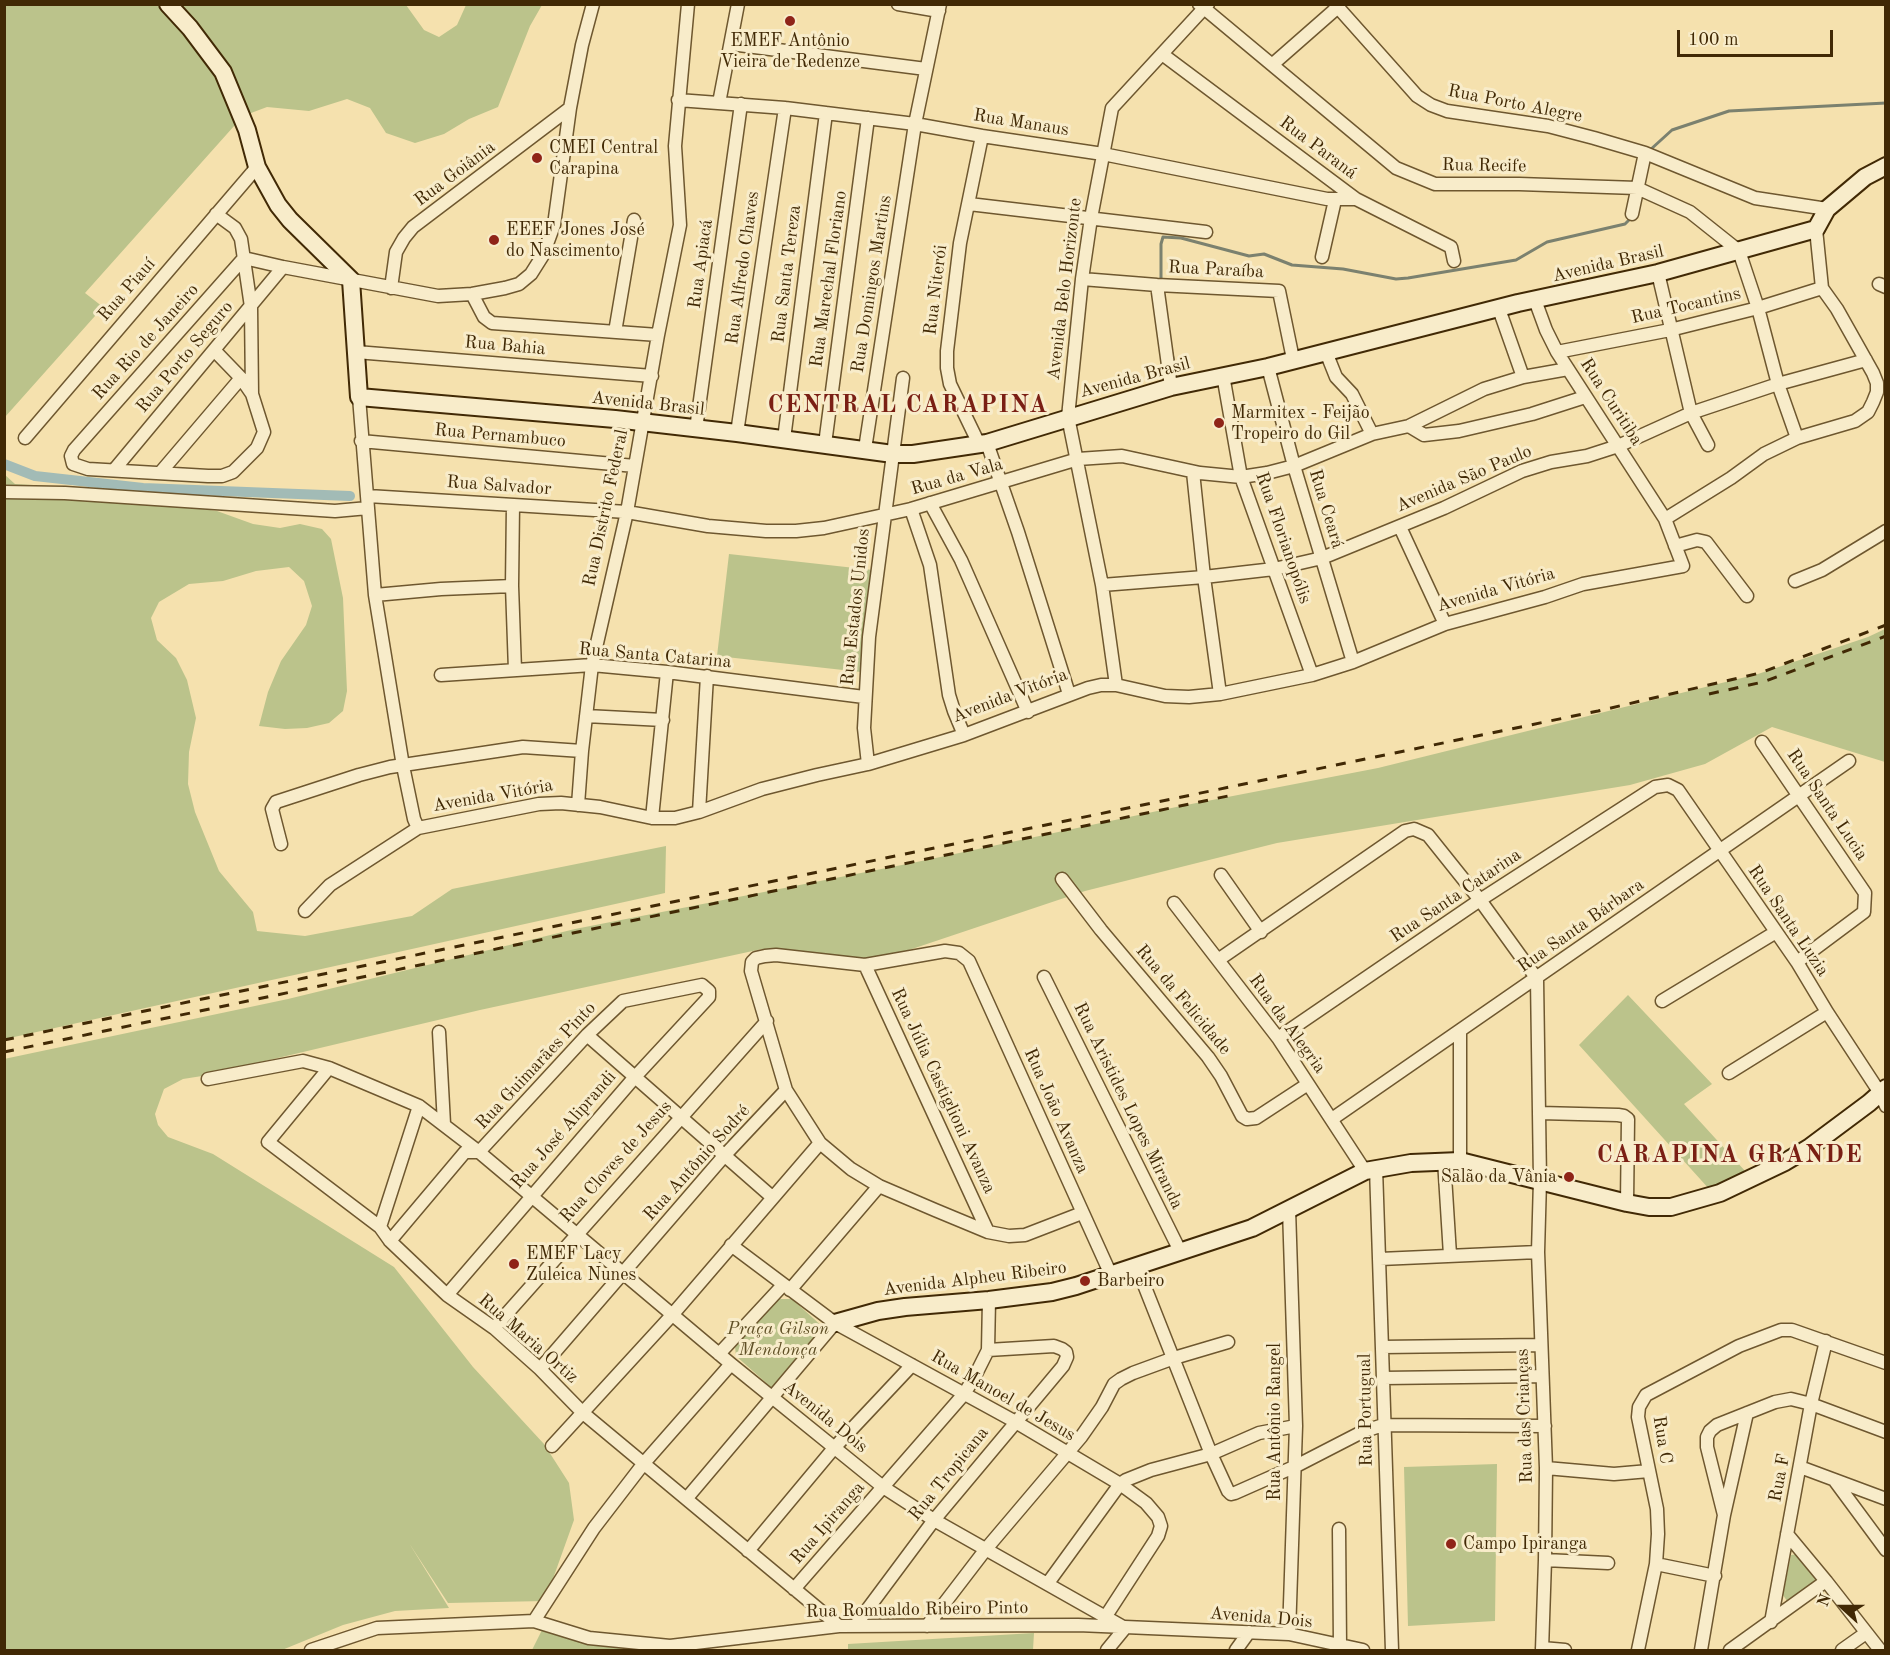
<!DOCTYPE html>
<html>
<head>
<meta charset="utf-8">
<style>
  body { margin:0 }
  #map { position:relative; width:1890px; height:1655px; overflow:hidden; background:#f5e1ae; font-family:"Old Standard TT",serif }
  canvas { display:block }
  .frame { position:absolute; inset:0; border:6px solid #412905; pointer-events:none }
  .north { position:absolute; left:1812px; top:1577px; width:60px; height:60px; -webkit-text-stroke:4px #f8ecca; paint-order:stroke; rotate:291deg; font-size:16px; font-weight:700; line-height:24px; text-align:center; color:#412905 }
  .north::after { content:''; display:block; margin:auto; width:21px; height:27px; background:#412905; clip-path:polygon(50% 0,100% 100%,50% 72%,0 100%) }
  .scale { position:absolute; left:1677px; top:30px; width:156px; height:27px; box-sizing:border-box; border:3px solid #412905; border-top:0; padding-left:8px; font-size:18px; line-height:21px; white-space:nowrap; color:#412905; -webkit-text-stroke:4px #f8ecca; paint-order:stroke }
</style>
</head>
<body>
<div id="map">
<canvas width="1890" height="1655"></canvas>
<div class="frame"></div>
<div class="north">N</div>
<div class="scale">100 m</div>
</div>
<script>
const context = document.querySelector('canvas').getContext('2d');
context.lineJoin = 'round';
function fill(path, color) { context.fillStyle = color; context.fill(path, 'evenodd'); }
const poly = rows => new Path2D(rows.map(r => 'M' + r).join(''));
function stroke(path, color, width, dash) { context.strokeStyle = color; context.lineWidth = width; context.lineCap = dash ? 'butt' : 'round'; context.setLineDash(dash || []); context.stroke(path); }
function label(font, color, halo, rows, align = 'center') {
  context.font = font + ' "Old Standard TT",serif'; context.lineWidth = 6; context.setLineDash([]); context.textBaseline = 'middle'; context.strokeStyle = halo; context.fillStyle = color; for (const [text, x, y, turn = 0] of rows) {
    context.save(); context.translate(x, y); context.rotate((+turn || 0) * Math.PI / 180); context.textAlign = isNaN(turn) ? turn : align; if (halo) context.strokeText(text, 0, 0); context.fillText(text, 0, 0); context.restore();
  }
}
const green = poly([
  [5,5,406,5,424,30,439,37,457,25,466,5,542,5,530,26,498,107,469,119,444,134,415,143,386,133,370,108,347,99,309,111,267,107,243,116,85,293,103,307,5,417],
  [4,474,15,484,50,486,217,511,253,524,280,528,300,524,322,529,331,539,343,598,347,691,343,711,329,723,307,728,285,729,259,726,268,692,281,661,306,625,312,606,304,581,289,567,256,571,223,581,189,584,159,602,151,618,157,640,176,658,187,680,196,718,189,752,188,784,195,812,219,871,253,912,257,931,305,936,412,916,452,889,666,846,665,893,5,1039],
  [729,554,873,570,861,672,717,656],
  [1885,629,1885,762,1772,727,1705,764,1630,785,1277,843,1085,891,906,951,856,960,809,952,762,949,480,1010,202,1076,183,1079,164,1089,155,1114,158,1125,168,1137,213,1154,394,1267,473,1367,544,1444,569,1483,574,1520,545,1601,448,1603,409,1543,449,1608,395,1611,343,1625,282,1650,5,1650,4,1059,288,999,575,929,912,863,1181,806,1378,768,1758,674,1868,637],
  [1628,995,1712,1084,1684,1104,1746,1172,1710,1190,1579,1045],
  [777,1299,792,1299,824,1328,773,1389,736,1356,735,1346],
  [1497,1464,1495,1621,1408,1626,1404,1467],
  [1798,1554,1820,1581,1789,1604,1783,1595,1791,1555],
  [547,1620,657,1650,532,1650],
  [1034,1633,1033,1650,848,1650,848,1644]
]);
const stream = poly([
  [1650,150,1672,130,1729,111,1886,103],
  [1161,282,1161,244,1163,237,1181,238,1249,256,1264,254,1292,265,1343,269,1396,279,1408,278,1516,260,1547,242,1625,224,1633,216],
  [1172,353,1175,369]
]);
const canal = poly([
  [4,464,35,476,143,488,350,496]
]);
const street = poly([
  [898,4,939,11],
  [1199,4,1396,168,1435,184,1519,184,1637,188,1690,212,1739,251,1758,308,1778,384,1797,438],
  [1335,4,1417,96,1431,105,1447,111,1548,126,1594,138,1645,153,1755,198,1827,209],
  [731,44,926,69],
  [1162,54,1356,199,1451,247,1454,261],
  [1273,64,1338,7],
  [678,100,785,108,915,124,982,136,1103,154,1327,199,1356,199],
  [719,103,738,4],
  [969,204,1206,232],
  [216,214,235,228,241,239,251,307,252,394],
  [1632,214,1645,153],
  [1322,257,1335,200],
  [1658,273,1691,413,1708,445],
  [1082,279,1157,285,1279,291,1293,359],
  [1879,284,1886,287],
  [1157,285,1171,387],
  [391,288,396,252,404,238,413,227,570,108],
  [472,294,484,317,492,323,658,335],
  [1499,309,1523,377],
  [615,332,634,220],
  [214,350,241,378,252,394,264,432,257,448,233,472,222,476,208,476,88,469,73,464,71,456,74,450,244,258,283,267,438,296,472,294,505,288,519,284,531,274,543,255,554,225,570,108,582,45,593,4],
  [356,352,652,376],
  [1326,352,1336,377,1352,394,1372,434],
  [1557,352,1670,330,1758,308,1822,288],
  [1268,367,1294,466,1353,662],
  [1223,375,1241,477,1312,675],
  [359,397,375,595,403,766,414,819,418,828],
  [1409,426,1424,435,1459,431,1532,414,1585,397],
  [696,429,741,104],
  [737,433,785,108],
  [25,438,257,167],
  [784,439,826,113],
  [361,441,635,466],
  [987,443,1018,532,1069,694],
  [825,444,868,118],
  [979,444,950,384,947,368,947,351,960,243,982,136],
  [865,449,915,124,940,4],
  [114,470,283,267],
  [1193,472,1204,577,1220,694],
  [160,473,241,378],
  [4,492,65,493,335,511,368,508],
  [368,496,627,512,708,526,766,531,796,531,824,528,911,509,1078,459,1122,456,1200,473,1241,477,1267,473,1294,466,1372,434,1409,426,1484,389,1523,377,1568,369],
  [930,503,961,560,1028,712],
  [513,505,512,586,515,670],
  [911,509,930,565,949,695,954,711,964,735],
  [1665,519,1731,478,1764,454,1797,438,1855,421,1868,412,1873,402,1877,392,1877,383,1873,373,1837,309,1822,288,1816,229],
  [1400,527,1445,624],
  [1675,546,1697,540,1706,542,1747,596],
  [1795,581,1822,570,1886,531],
  [1102,585,1204,577,1274,569,1322,558,1444,508,1522,471,1551,462,1587,456,1618,446,1691,413,1778,384,1866,360],
  [375,595,441,589,512,586],
  [441,675,592,665,667,672,864,697],
  [1116,685,1102,585,1068,417,1082,279,1091,218,1112,108,1208,4],
  [586,716,663,720],
  [1762,742,1865,893,1864,912,1797,962],
  [868,764,864,728,869,637,903,378],
  [578,805,582,751,592,665,627,512,658,335,680,225,675,146,688,4],
  [699,812,707,676],
  [652,818,667,672],
  [418,828,539,804,561,803,600,807,652,818,675,818,699,812,762,789,817,775,868,764,964,735,1088,688,1101,685,1116,685,1165,696,1189,697,1220,694,1312,675,1353,662,1445,624,1545,597,1583,584,1683,566,1665,519,1557,352,1546,330,1535,300],
  [281,844,272,809,276,802,359,775,390,767,523,747,582,751],
  [1221,875,1261,932],
  [1062,879,1101,930,1208,1057,1221,1076,1242,1116,1247,1119,1256,1118,1308,1084],
  [1174,903,1278,1038,1365,1171],
  [305,911,330,885,418,828],
  [1218,960,1405,831,1414,829,1428,835,1480,900,1537,979,1540,1180,1538,1252,1546,1468,1545,1560,1542,1650],
  [865,965,988,1232],
  [1044,977,1180,1251],
  [1662,1001,1776,932],
  [439,1032,444,1124],
  [587,1035,772,1197],
  [1278,1038,1480,900,1655,787,1668,785,1678,790,1797,962,1827,1012,1880,1093,1886,1106],
  [329,1068,268,1142,380,1227,390,1241,447,1295,494,1328,540,1369,583,1413,839,1626],
  [1729,1073,1827,1012],
  [208,1079,303,1061,329,1068,419,1106,479,1152,731,1364,883,1487,934,1520,1125,1628],
  [1540,1113,1618,1115,1624,1116,1628,1119,1627,1203],
  [1332,1119,1849,761],
  [1444,1160,1450,1255],
  [1460,1161,1460,1032],
  [1376,1168,1392,1650],
  [1289,1209,1296,1426,1289,1634],
  [1082,1213,1025,1235,1009,1236,988,1232,935,1210,879,1186,851,1169,820,1143,786,1090,751,971,752,962,756,958,765,956,776,955,865,965,945,951,959,953,969,961,1111,1275],
  [380,1227,419,1106],
  [390,1241,465,1152,479,1152,587,1035,623,1001,702,985,709,991,709,997,634,1078,447,1295],
  [731,1245,835,1323,1014,1421,1120,1484,1146,1503,1158,1517,1161,1526,1158,1536,1106,1616],
  [1380,1259,1538,1252],
  [1137,1267,1211,1454,1228,1491,1231,1494,1235,1493,1296,1466,1362,1432,1383,1425,1545,1426],
  [790,1290,879,1186],
  [494,1328,767,1021],
  [1382,1347,1540,1345],
  [719,1354,783,1285],
  [540,1369,724,1156,786,1090],
  [1383,1378,1542,1376],
  [552,1446,673,1314,820,1143],
  [1800,1467,1886,1499],
  [1546,1468,1614,1474,1649,1471],
  [1835,1481,1886,1550],
  [687,1498,835,1323],
  [1724,1515,1707,1447,1707,1437,1710,1431,1717,1425,1775,1402,1791,1399,1811,1404,1886,1432],
  [1339,1529,1340,1645],
  [1787,1534,1826,1581,1880,1650],
  [748,1551,834,1448,912,1365],
  [1545,1560,1608,1563],
  [1656,1564,1715,1576],
  [1048,1583,1120,1484,1126,1480,1151,1470,1211,1454,1259,1433,1296,1426],
  [794,1589,964,1394,974,1378,988,1350,989,1300],
  [534,1621,594,1528,644,1463,731,1364],
  [1771,1622,1811,1404,1826,1341],
  [855,1626,934,1520,1063,1366,1067,1357,1066,1352,1062,1349,1054,1346,988,1350],
  [927,1626,986,1549,1081,1437,1102,1407,1114,1384,1121,1379,1133,1373,1174,1358,1228,1342],
  [1542,1648,1565,1650],
  [311,1650,377,1628,534,1621,589,1638,670,1646,839,1626,1078,1625,1289,1634,1363,1650],
  [1107,1650,1125,1628],
  [1236,1650,1249,1632],
  [1638,1650,1656,1564,1658,1534,1657,1509,1638,1417,1639,1407,1646,1395,1739,1346,1781,1330,1792,1330,1886,1363],
  [1701,1650,1724,1515,1747,1413],
  [1730,1650,1826,1581],
  [1842,1650,1866,1633]
]);
const secondary = poly([
  [168,4,190,28,223,72,247,130,257,167,278,205,290,220,351,280,359,397,615,419,737,433,893,454,913,454,987,443,1171,387,1268,367,1518,303,1658,273,1816,229,1827,209,1865,177,1886,166],
  [835,1323,878,1311,905,1307,989,1300,1052,1292,1076,1286,1252,1228,1365,1171,1411,1163,1460,1161,1627,1203,1649,1207,1671,1207,1720,1193,1785,1162,1810,1147,1869,1103,1886,1088]
]);
const rail = poly([
  [1709,694,1763,682,1886,636],
  [4,1040,1598,711,1760,673,1886,625],
  [4,1052,1228,796]
]);
const markers = [
  [790,21,6,"#8f2418"],
  [537,158,6,"#8f2418"],
  [494,240,6,"#8f2418"],
  [1219,423,6,"#8f2418"],
  [1569,1177,6,"#8f2418"],
  [514,1264,6,"#8f2418"],
  [1085,1281,6,"#8f2418"],
  [1451,1544,6,"#8f2418"]
];
const poiNames = [
  ["EMEF Antônio",790,41,"center"],
  ["Vieira de Redenze",790,62,"center"],
  ["CMEI Central",549,148],
  ["Carapina",549,169],
  ["EEEF Jones José",506,230],
  ["do Nascimento",506,251],
  ["Marmitex - Feijão",1231,413],
  ["Tropeiro do Gil",1231,434],
  ["Salão da Vânia",1557,1177,"right"],
  ["EMEF Lacy",526,1254],
  ["Zuleica Nunes",526,1275],
  ["Barbeiro",1097,1281],
  ["Campo Ipiranga",1463,1544]
];
const streetNames = [
  ["Rua Porto Alegre",1515,104,11],
  ["Rua Manaus",1021,123,9],
  ["Rua Paraná",1318,148,37],
  ["Rua Recife",1484,166,1],
  ["Rua Goiânia",455,174,-37],
  ["Rua Apiacá",701,264,-82],
  ["Avenida Brasil",1608,264,-13],
  ["Rua Alfredo Chaves",743,268,-82],
  ["Rua Paraíba",1216,270,3],
  ["Rua Santa Tereza",787,274,-83],
  ["Rua Marechal Floriano",829,279,-82],
  ["Rua Domingos Martins",872,284,-81],
  ["Avenida Belo Horizonte",1065,289,-83],
  ["Rua Piauí",127,290,-49],
  ["Rua Niterói",936,290,-83],
  ["Rua Tocantins",1686,306,-13],
  ["Rua Rio de Janeiro",146,342,-48],
  ["Rua Bahia",505,346,5],
  ["Rua Porto Seguro",185,357,-50],
  ["Avenida Brasil",1135,378,-15],
  ["Rua Curitiba",1611,402,57],
  ["Avenida Brasil",648,404,6],
  ["Rua Pernambuco",500,436,5],
  ["Rua da Vala",957,477,-16],
  ["Avenida São Paulo",1464,479,-23],
  ["Rua Salvador",499,486,4],
  ["Rua Distrito Federal",606,508,-78],
  ["Rua Ceará",1326,509,73],
  ["Rua Florianopólis",1283,538,71],
  ["Avenida Vitória",1496,590,-16],
  ["Rua Estados Unidos",856,607,-84],
  ["Rua Santa Catarina",655,656,5],
  ["Avenida Vitória",1010,696,-21],
  ["Avenida Vitória",493,796,-10],
  ["Rua Santa Lucia",1827,805,56],
  ["Rua Santa Catarina",1456,896,-34],
  ["Rua Santa Luzia",1788,921,56],
  ["Rua Santa Bárbara",1581,926,-35],
  ["Rua da Felicidade",1183,1000,50],
  ["Rua da Alegria",1287,1024,54],
  ["Rua Guimarães Pinto",536,1066,-47],
  ["Rua Júlia Castiglioni Avanza",943,1091,65],
  ["Rua Aristides Lopes Miranda",1128,1106,64],
  ["Rua João Avanza",1056,1111,66],
  ["Rua José Aliprandi",564,1130,-49],
  ["Rua Cloves de Jesus",616,1162,-48],
  ["Rua Antônio Sodré",697,1163,-48],
  ["Avenida Alpheu Ribeiro",975,1279,-7],
  ["Rua Maria Ortiz",528,1339,41],
  ["Rua Manoel de Jesus",1003,1396,30],
  ["Rua Portugual",1366,1410,-91],
  ["Rua das Crianças",1525,1416,-92],
  ["Avenida Dois",825,1417,39],
  ["Rua Antônio Rangel",1275,1422,-90],
  ["Rua C",1662,1440,81],
  ["Rua Tropicana",949,1474,-51],
  ["Rua F",1780,1478,-79],
  ["Rua Ipiranga",828,1523,-49],
  ["Rua Romualdo Ribeiro Pinto",917,1610,-1],
  ["Avenida Dois",1261,1618,5]
];
const parkNames = [
  ["Praça Gilson",778,1329],
  ["Mendonça",778,1350]
];
const districtNames = [
  ["CENTRAL CARAPINA",908,406],
  ["CARAPINA GRANDE",1730,1156]
];
fill(green, '#bbc38b');
stroke(stream, '#7b816f', 3);
stroke(canal, '#a2bbb6', 10);
stroke(street, '#6e572f', 15);
stroke(secondary, '#412905', 20);
stroke(street, '#f8ecca', 12);
stroke(secondary, '#f8ecca', 16);
stroke(rail, '#412905', 3, [10, 10]);
for (const [x, y, r, color] of markers) { const dot = new Path2D(); dot.arc(x, y, r, 0, 2 * Math.PI); context.fillStyle = color; context.fill(dot); stroke(dot, '#f8ecca', 2); }
label('18px', '#412905', '#f8ecca', poiNames, 'left');
label('18px', '#412905', '#f8ecca', streetNames);
label('italic 18px', '#605026', '#f8ecca', parkNames);
context.letterSpacing = '1.5px';
label('bold 24px', '#7a1f14', '#f8ecca', districtNames);
context.letterSpacing = '0px';
</script>
</body>
</html>
